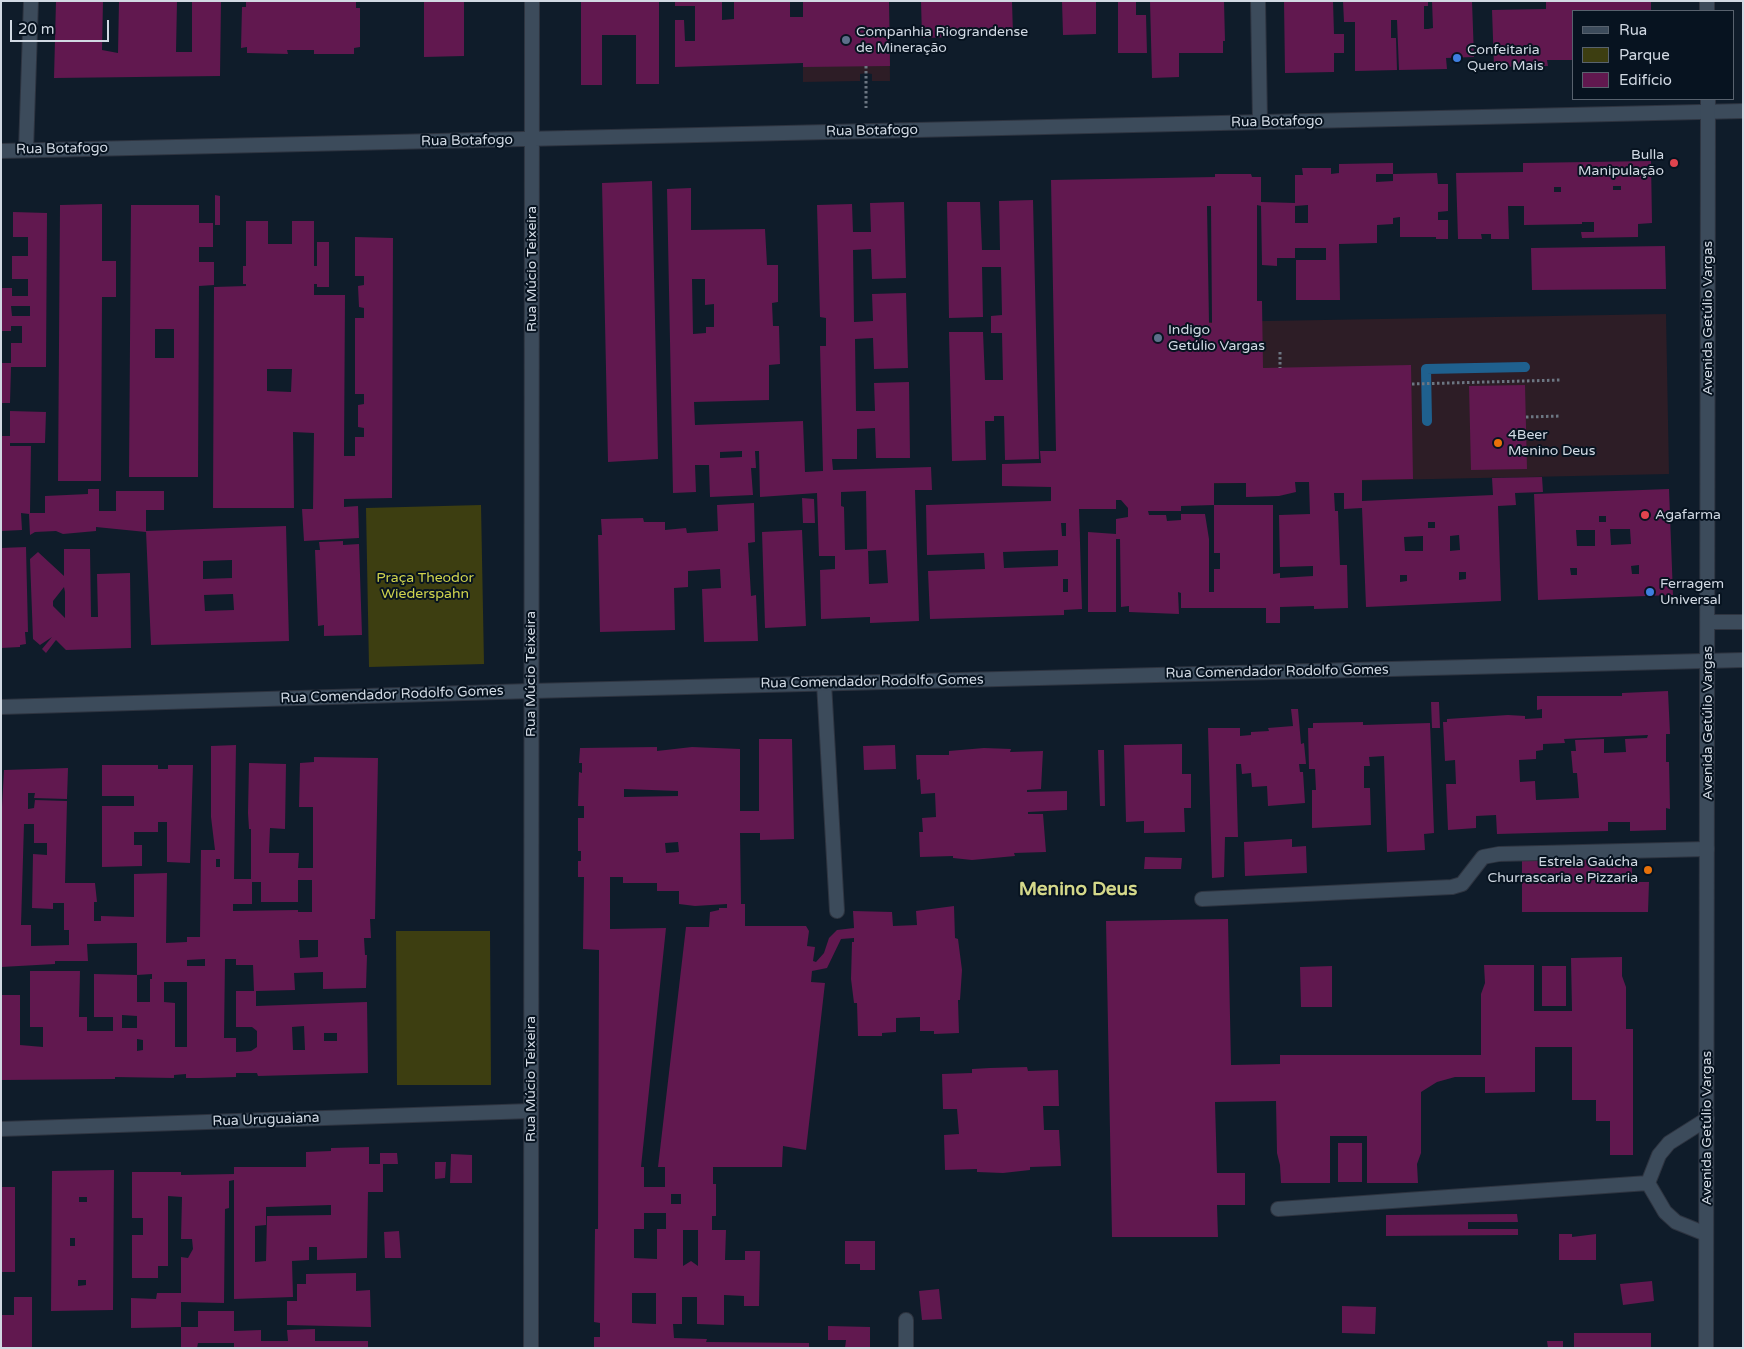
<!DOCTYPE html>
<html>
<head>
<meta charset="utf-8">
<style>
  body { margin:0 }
  #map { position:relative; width:1744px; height:1349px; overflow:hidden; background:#0f1c2a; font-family:"Varela Round",sans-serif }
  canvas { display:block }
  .frame { position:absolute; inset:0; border:2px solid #d1d9e3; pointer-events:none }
  .legend { position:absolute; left:1572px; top:10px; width:162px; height:90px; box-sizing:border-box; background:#071320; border:1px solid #58626e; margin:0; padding:6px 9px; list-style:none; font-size:15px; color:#d1d9e3 }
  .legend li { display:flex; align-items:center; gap:10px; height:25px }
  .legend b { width:25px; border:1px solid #58626e }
  .scale { position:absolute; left:10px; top:20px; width:99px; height:22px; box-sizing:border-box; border:2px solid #d1d9e3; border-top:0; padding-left:6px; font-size:15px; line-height:18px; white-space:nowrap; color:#d1d9e3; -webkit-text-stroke:4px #071320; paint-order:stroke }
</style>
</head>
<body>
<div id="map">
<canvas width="1744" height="1349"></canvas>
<div class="frame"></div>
<ul class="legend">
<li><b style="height:6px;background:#3c4b5b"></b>Rua</li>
<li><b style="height:14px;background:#3d3e11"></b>Parque</li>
<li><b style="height:14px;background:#61184f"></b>Edifício</li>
</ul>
<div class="scale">20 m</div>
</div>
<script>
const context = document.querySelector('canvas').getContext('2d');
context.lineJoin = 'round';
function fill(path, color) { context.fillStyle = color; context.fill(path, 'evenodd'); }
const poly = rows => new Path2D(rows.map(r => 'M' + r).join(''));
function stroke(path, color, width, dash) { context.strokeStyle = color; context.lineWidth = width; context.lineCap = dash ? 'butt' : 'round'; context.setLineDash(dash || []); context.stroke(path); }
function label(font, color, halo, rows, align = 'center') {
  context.font = font + ' "Varela Round",sans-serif'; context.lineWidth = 4; context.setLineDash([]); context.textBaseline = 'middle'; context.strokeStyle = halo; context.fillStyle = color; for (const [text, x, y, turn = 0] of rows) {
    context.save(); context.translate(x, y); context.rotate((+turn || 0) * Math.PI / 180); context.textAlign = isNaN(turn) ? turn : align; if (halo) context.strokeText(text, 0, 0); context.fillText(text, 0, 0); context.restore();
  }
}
const commercial = poly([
  [803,1,889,1,890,81,872,81,872,74,866,73,860,74,860,81,803,82],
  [1666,314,1669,474,1057,487,1209,322]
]);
const green = poly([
  [481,505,484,664,369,667,366,508],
  [396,931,490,931,491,1085,397,1085]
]);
const stream = poly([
  [1427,421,1426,369,1525,367]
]);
const building = poly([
  [56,1,103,1,102,50,118,53,119,1,177,1,176,52,192,52,192,1,221,1,220,76,54,78],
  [246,1,356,1,356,8,360,8,360,47,354,48,354,54,314,54,314,50,287,50,288,54,247,53,247,47,241,48,242,7,246,7],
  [424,1,464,1,464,56,424,57],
  [581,1,659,1,659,84,636,84,636,35,602,35,602,85,581,85],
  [675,1,722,1,722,20,734,19,734,1,790,1,790,17,803,17,803,1,889,1,890,66,803,67,803,63,675,67,675,20,684,20,685,41,695,41,695,6,675,6],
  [921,1,1012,1,1013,35,922,38],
  [1062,1,1096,1,1096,34,1063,35],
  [1118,1,1136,1,1136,15,1146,15,1147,53,1118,53],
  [1150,1,1224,1,1225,41,1223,41,1223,53,1179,53,1179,77,1152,78],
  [1284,1,1333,1,1334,34,1344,34,1344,53,1334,53,1334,72,1285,73],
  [1343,1,1428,1,1428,6,1424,6,1424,29,1428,29,1433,28,1432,1,1472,1,1474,57,1446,58,1447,69,1399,70,1397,20,1391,20,1391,38,1396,38,1397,70,1355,71,1355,22,1344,22],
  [1546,1,1651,1,1651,11,1573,11,1573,60,1547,60,1548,66,1494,67,1492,10,1546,9],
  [1651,161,1652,223,1638,224,1638,237,1582,238,1581,232,1594,232,1594,222,1582,222,1582,224,1524,225,1524,206,1508,206,1509,239,1491,239,1491,234,1481,234,1482,239,1458,239,1456,173,1523,172,1523,163],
  [1613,186,1621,186,1621,190,1613,190],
  [1554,187,1561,187,1561,192,1554,192],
  [1393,163,1393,174,1437,173,1438,184,1448,184,1448,211,1438,212,1438,220,1448,220,1448,239,1436,239,1436,237,1400,237,1400,217,1393,218,1393,224,1377,225,1377,243,1339,244,1340,300,1296,300,1296,260,1326,260,1326,248,1295,248,1295,258,1277,258,1277,266,1262,265,1261,206,1257,205,1257,301,1262,301,1263,368,1411,365,1413,479,1362,480,1362,501,1493,495,1492,478,1542,477,1543,492,1515,493,1516,505,1498,506,1501,601,1366,607,1362,508,1344,509,1344,493,1334,493,1335,511,1338,511,1340,565,1347,565,1348,608,1314,609,1314,606,1280,607,1280,623,1266,623,1266,608,1181,608,1181,593,1178,592,1179,614,1129,612,1129,606,1121,607,1120,539,1116,539,1116,612,1088,612,1088,532,1116,534,1116,519,1128,517,1128,508,1121,500,1116,500,1116,509,1079,509,1082,609,1064,610,1064,615,930,619,928,571,985,569,984,553,927,555,926,505,1051,501,1051,487,1002,486,1002,464,1041,463,1040,451,1056,451,1051,180,1215,177,1215,174,1251,174,1252,177,1261,177,1261,202,1295,203,1295,175,1303,175,1302,168,1331,168,1331,174,1339,173,1339,164],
  [1376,174,1393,174,1393,181,1376,182],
  [1308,205,1308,223,1295,223,1295,206],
  [1207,206,1211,206,1212,323,1209,323],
  [1295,482,1309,482,1310,514,1279,515,1280,567,1313,566,1313,576,1280,578,1280,573,1273,574,1273,505,1214,505,1214,483,1246,483,1246,497,1279,496,1296,492],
  [1214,505,1214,553,1220,553,1220,569,1214,569,1214,592,1209,592,1209,539,1205,514,1181,514,1181,520,1167,521,1166,515,1149,515,1148,511,1181,511,1181,506],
  [1428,522,1435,522,1435,528,1428,528],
  [1061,523,1066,523,1066,536,1062,536],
  [1459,535,1460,550,1450,551,1450,536],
  [1423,536,1423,551,1405,551,1404,537],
  [1058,550,1058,566,1004,568,1003,552],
  [1459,572,1466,572,1466,579,1459,580],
  [1400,575,1407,575,1407,581,1400,582],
  [1063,579,1068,579,1068,592,1063,592],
  [652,181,658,459,608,462,602,183],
  [691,188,691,230,765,229,767,265,778,265,778,302,772,303,773,326,779,326,780,364,769,365,769,400,694,402,695,425,803,421,805,472,823,471,820,346,826,346,826,318,820,317,817,205,852,204,853,232,871,232,870,203,904,202,906,278,872,279,871,249,853,250,854,322,873,321,872,294,906,293,908,368,874,369,873,338,855,339,856,411,875,411,874,383,909,382,910,458,876,458,875,428,857,429,857,459,832,459,833,470,931,467,932,490,915,490,919,621,870,623,870,617,821,619,820,570,835,569,835,556,819,556,817,493,760,497,759,451,755,451,756,468,751,468,753,495,710,497,709,465,695,465,696,492,673,493,667,189],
  [692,279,705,279,705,305,714,304,714,327,706,327,706,333,693,334],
  [742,451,742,457,720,458,720,452],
  [866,491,867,549,845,550,844,507,841,506,841,492],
  [886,550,888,583,869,584,868,551],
  [215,195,220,196,220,225,215,225],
  [1033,200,1039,459,1005,460,1004,416,994,416,994,421,985,421,986,460,952,461,949,332,983,332,985,380,1003,380,1002,333,991,333,991,316,1002,315,1001,267,982,267,983,317,949,318,947,202,980,202,982,250,1000,250,999,201],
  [102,204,102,261,116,261,116,297,102,297,101,481,58,481,60,205],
  [131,205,199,205,199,223,213,223,213,247,199,247,199,262,214,262,214,285,199,286,198,477,129,477],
  [155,329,174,329,174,358,155,358],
  [13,212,47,213,46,367,11,367,10,403,1,403,1,363,11,363,11,343,22,343,22,326,11,326,11,331,1,331,1,288,12,288,12,296,28,296,28,279,12,279,12,256,28,256,28,237,13,237],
  [11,306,30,306,30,316,12,316],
  [246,221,268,221,268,244,292,244,292,221,314,221,314,266,317,266,317,242,329,242,329,287,317,287,317,284,314,284,314,295,345,295,344,456,355,456,355,437,364,437,364,428,358,427,358,405,364,404,364,394,355,394,355,318,364,318,364,308,359,307,358,286,364,285,364,276,355,276,355,237,393,238,392,498,344,499,344,507,358,506,359,538,304,541,302,509,313,509,314,433,293,432,294,508,213,508,214,287,246,286,246,284,243,284,243,266,246,266],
  [267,369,292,369,291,392,267,391],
  [1665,246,1666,289,1532,290,1531,248],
  [1525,385,1527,469,1471,470,1469,386],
  [10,411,46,412,45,443,10,443,10,446,31,446,30,513,45,513,45,496,88,494,88,489,99,489,99,511,116,511,116,491,164,491,164,510,146,510,146,532,96,527,96,531,63,534,56,531,35,532,30,535,29,514,21,513,22,530,1,531,1,436,10,436],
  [1669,489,1673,595,1538,600,1534,494],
  [1599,516,1606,516,1606,522,1599,522],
  [1610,529,1630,529,1631,544,1611,545],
  [1576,530,1595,530,1595,546,1577,546],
  [1639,565,1639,574,1632,574,1631,566],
  [1570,568,1577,568,1577,575,1571,575],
  [802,498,814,499,815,523,803,523],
  [754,503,755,542,748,543,751,596,756,595,758,641,704,642,702,589,721,588,720,569,688,571,688,587,674,588,675,630,600,632,598,535,602,535,601,519,643,518,644,522,665,522,665,530,686,528,687,533,718,531,717,505],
  [286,526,289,641,151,645,146,531],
  [232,560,232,578,203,579,203,561],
  [233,594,234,610,205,611,204,595],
  [802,530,806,626,765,628,762,532],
  [343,541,343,545,359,544,362,635,324,636,324,625,318,626,315,550,320,550,319,542],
  [26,547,28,632,25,632,26,644,20,645,20,647,1,648,1,548],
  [64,549,90,549,91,617,98,617,97,574,130,573,131,648,66,650,56,640,46,653,42,649,52,637,40,645,33,639,30,559,38,552,64,576],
  [64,587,65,592,65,618,53,606,53,601],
  [1668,691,1670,734,1666,734,1666,762,1669,762,1670,809,1666,808,1666,830,1630,831,1630,822,1608,822,1608,831,1497,834,1496,815,1476,816,1476,828,1448,830,1446,784,1456,784,1455,760,1445,761,1443,722,1447,722,1447,719,1508,715,1525,716,1525,719,1542,718,1542,709,1537,710,1537,696,1622,696,1622,693],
  [1648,735,1647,738,1625,739,1626,752,1604,753,1604,739,1575,740,1576,751,1571,751,1573,773,1577,773,1579,798,1536,800,1535,781,1520,782,1519,760,1536,759,1536,751,1543,750,1543,744,1565,743,1564,739],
  [1431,702,1439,702,1440,728,1432,728],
  [1291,709,1298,709,1301,744,1304,743,1306,764,1299,764,1300,772,1303,772,1305,803,1268,806,1267,786,1252,787,1251,773,1242,774,1241,764,1236,764,1238,837,1225,837,1224,877,1212,878,1208,728,1240,728,1240,736,1251,735,1251,732,1269,731,1268,728,1293,726],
  [1363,722,1363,725,1430,723,1434,833,1424,834,1425,850,1387,852,1384,756,1369,757,1370,766,1364,766,1364,788,1370,788,1371,825,1312,828,1312,790,1316,790,1315,769,1309,769,1308,728,1313,728,1313,723],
  [759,739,792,739,794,839,760,840,760,833,740,833,741,904,745,904,745,926,806,926,809,931,807,946,815,947,813,961,816,962,824,953,829,938,837,930,854,928,853,911,892,912,893,926,917,925,916,911,954,906,955,938,958,939,962,970,960,1000,958,1000,959,1033,934,1034,934,1031,920,1031,920,1017,896,1018,896,1032,882,1033,882,1036,858,1036,857,1003,854,1003,851,979,852,942,854,942,854,938,841,939,827,968,812,971,811,982,825,983,806,1150,783,1146,782,1167,713,1167,713,1184,716,1184,716,1216,712,1216,712,1230,726,1230,725,1260,745,1260,745,1251,760,1251,759,1306,744,1306,744,1296,724,1295,724,1325,697,1324,697,1297,682,1297,682,1324,673,1324,674,1338,707,1339,706,1342,809,1343,809,1348,594,1348,594,1337,600,1337,600,1323,594,1322,595,1229,598,1229,599,950,583,949,584,877,578,877,578,861,581,861,581,851,578,851,578,818,584,818,584,806,578,806,579,772,582,773,582,763,579,763,580,748,657,747,657,751,692,747,740,749,740,811,759,811],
  [624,789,678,791,678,796,624,797],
  [678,842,679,852,666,853,665,843],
  [610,877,623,877,623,883,657,883,657,891,679,891,679,904,695,906,727,904,727,908,719,908,719,910,710,912,709,927,686,927,658,1167,665,1167,665,1187,644,1187,644,1167,641,1167,666,928,610,929],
  [671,1194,681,1194,681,1204,671,1204],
  [644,1213,666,1213,666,1229,657,1229,657,1259,634,1258,634,1229,644,1229],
  [683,1230,698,1230,698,1266,691,1261,683,1266],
  [632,1293,656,1293,656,1324,632,1323],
  [1182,744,1182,774,1191,774,1191,808,1184,808,1185,832,1144,833,1144,821,1126,822,1124,745],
  [236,745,234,879,251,879,251,829,249,829,248,813,249,763,286,764,285,829,270,828,269,853,299,853,298,868,313,868,313,807,299,807,300,763,314,762,314,757,378,758,375,919,370,919,371,938,364,938,365,955,367,955,366,988,323,989,323,972,294,973,295,990,256,991,256,1006,367,1002,368,1073,258,1076,257,1073,236,1073,236,1077,200,1078,186,1078,186,1074,174,1075,174,1078,115,1077,115,1079,1,1080,1,995,20,995,20,1045,43,1047,43,1027,30,1027,30,971,80,971,79,1017,87,1017,87,1031,113,1031,113,1017,94,1017,94,974,137,975,137,1002,150,1002,150,979,152,979,152,974,137,975,137,943,87,944,88,961,55,961,55,964,1,967,1,825,4,770,68,768,67,799,34,798,35,793,28,793,28,809,34,808,35,800,67,801,65,883,95,883,97,902,94,902,94,921,101,921,101,916,134,917,134,874,167,873,166,943,187,942,187,937,200,937,201,850,215,850,211,817,211,746],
  [24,824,34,824,34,843,47,843,47,855,33,854,32,908,53,909,53,903,64,903,64,930,69,930,69,945,31,946,31,925,21,925],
  [216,859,220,859,220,867,216,867],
  [298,880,312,880,312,912,298,912,298,910,233,911,233,904,252,904,252,882,261,882,261,902,298,902],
  [299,940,318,940,318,957,300,958],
  [205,959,205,966,187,966,187,960],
  [225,959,236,959,236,965,253,965,254,991,236,991,236,1027,252,1027,257,1031,257,1047,251,1051,236,1052,236,1038,224,1038],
  [164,982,187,982,187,1047,175,1047,175,1003,164,1002],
  [122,1015,137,1016,137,1028,122,1028],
  [304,1026,305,1050,293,1050,292,1027],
  [324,1033,337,1033,337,1041,324,1041],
  [137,1039,143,1040,143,1050,137,1051],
  [895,745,896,769,864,770,863,746],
  [984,748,1011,749,1010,752,1043,751,1041,789,1027,790,1027,792,1067,791,1067,810,1028,812,1028,814,1043,814,1046,852,1014,853,1015,856,972,860,953,858,953,856,920,857,919,832,923,832,922,818,936,817,935,793,921,794,920,779,917,780,916,755,949,755,949,751],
  [1098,750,1104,750,1105,806,1100,806],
  [102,765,158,765,158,769,168,769,168,765,193,765,190,863,167,862,167,822,158,822,158,832,134,832,134,845,142,845,142,866,102,867,102,806,134,806,134,796,102,796],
  [1292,839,1292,847,1306,846,1307,873,1245,876,1244,842],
  [1632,854,1632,882,1649,882,1648,912,1522,912,1522,855],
  [1145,857,1182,858,1181,869,1144,869],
  [1228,919,1231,1065,1280,1064,1280,1055,1481,1055,1481,994,1485,983,1484,965,1534,965,1534,1011,1572,1011,1571,958,1622,957,1622,976,1626,987,1626,1029,1633,1029,1633,1155,1610,1155,1610,1121,1596,1121,1596,1100,1572,1100,1572,1047,1535,1047,1535,1092,1485,1093,1485,1077,1455,1077,1437,1082,1421,1092,1421,1153,1417,1164,1418,1183,1367,1183,1367,1136,1330,1136,1330,1183,1281,1183,1280,1165,1277,1153,1276,1101,1215,1102,1217,1173,1245,1173,1245,1205,1217,1205,1218,1237,1112,1237,1106,921],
  [1332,966,1332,1007,1301,1007,1300,967],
  [1542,966,1566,966,1566,1006,1542,1006],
  [1027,1067,1028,1071,1058,1070,1059,1106,1043,1106,1044,1130,1059,1130,1061,1166,1030,1167,1030,1170,1003,1173,977,1172,977,1169,945,1170,944,1135,959,1134,957,1109,943,1109,942,1074,972,1073,972,1069,990,1068],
  [1338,1143,1362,1143,1362,1182,1338,1182],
  [369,1147,369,1164,380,1164,380,1153,397,1153,398,1164,383,1164,383,1192,368,1192,367,1258,317,1260,317,1247,309,1247,309,1260,292,1261,293,1297,234,1299,234,1180,229,1181,229,1208,225,1209,224,1303,181,1302,181,1327,198,1327,198,1311,234,1311,234,1331,261,1330,261,1341,288,1341,287,1330,315,1329,315,1341,368,1341,368,1348,234,1348,234,1343,198,1343,197,1348,181,1348,181,1327,131,1328,131,1298,156,1299,157,1293,181,1293,181,1257,188,1258,193,1249,192,1239,181,1239,182,1197,168,1196,168,1266,158,1266,158,1278,132,1278,132,1235,143,1235,143,1218,132,1218,132,1172,181,1172,181,1175,234,1174,234,1167,306,1167,306,1152,331,1151,331,1148],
  [331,1205,331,1215,267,1216,266,1261,255,1262,255,1226,266,1225,266,1207],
  [451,1154,472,1155,472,1183,450,1183],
  [435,1162,446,1162,445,1178,435,1179],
  [114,1170,113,1310,51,1311,52,1171],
  [79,1197,87,1197,87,1202,79,1202],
  [70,1238,75,1238,75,1246,70,1246],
  [78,1280,86,1280,86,1285,78,1286],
  [1,1187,15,1187,15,1272,1,1272],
  [1517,1214,1518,1222,1468,1222,1468,1229,1518,1229,1518,1235,1386,1236,1386,1215],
  [399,1231,401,1258,385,1258,384,1232],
  [1559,1234,1572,1234,1572,1237,1596,1234,1596,1260,1559,1260],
  [845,1241,875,1241,875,1270,860,1270,860,1264,845,1264],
  [356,1273,356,1291,370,1290,371,1327,287,1325,287,1301,297,1301,297,1284,306,1284,306,1274],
  [1652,1281,1654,1301,1623,1305,1620,1284],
  [939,1289,942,1319,922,1320,919,1291],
  [14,1297,32,1297,32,1348,1,1348,1,1315,14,1315],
  [1342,1306,1376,1307,1375,1334,1342,1333],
  [828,1326,870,1327,870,1348,845,1348,846,1340,828,1340],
  [1574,1333,1651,1333,1651,1348,1574,1348],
  [1547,1341,1563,1341,1563,1348,1548,1348]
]);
const path = poly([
  [866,66,866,108],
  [1280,352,1280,368],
  [1412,384,1561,380],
  [1526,417,1561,416]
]);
const service = poly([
  [824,683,837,911],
  [1202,899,1452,887,1462,884,1483,857,1499,854,1707,849],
  [1648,1183,1659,1155,1669,1143,1707,1119],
  [1648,1183,1665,1212,1676,1222,1706,1234],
  [1278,1209,1648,1183]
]);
const minor = poly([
  [1258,1,1260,122],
  [26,150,31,1],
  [1,707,531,691,1743,660],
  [1,1129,531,1111],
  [906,1320,906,1348]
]);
const tertiary = poly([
  [1,151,1743,111],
  [531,1348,532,1]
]);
const secondary = poly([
  [1707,1,1707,11],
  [1708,622,1743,622],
  [1706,1348,1708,99]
]);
const markers = [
  [846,40,5,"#5c6f8a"],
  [1457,58,5,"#3f7fe0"],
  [1674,163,5,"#e0444e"],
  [1158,338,5,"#5c6f8a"],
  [1498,443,5,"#e8710a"],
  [1645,515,5,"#e0444e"],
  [1650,592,5,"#3f7fe0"],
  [1648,870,5,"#e8710a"]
];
const poiNames = [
  ["Companhia Riograndense",856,32],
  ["de Mineração",856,48],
  ["Confeitaria",1467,50],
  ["Quero Mais",1467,66],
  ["Bulla",1664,155,"right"],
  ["Manipulação",1664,171,"right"],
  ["Indigo",1168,330],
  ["Getúlio Vargas",1168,346],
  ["4Beer",1508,435],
  ["Menino Deus",1508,451],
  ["Agafarma",1655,515],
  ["Ferragem",1660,584],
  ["Universal",1660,600],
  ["Estrela Gaúcha",1638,862,"right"],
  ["Churrascaria e Pizzaria",1638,878,"right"]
];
const streetNames = [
  ["Rua Botafogo",1277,122,-1],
  ["Rua Botafogo",872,131,-1],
  ["Rua Botafogo",467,141,-1],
  ["Rua Botafogo",62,149,-1],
  ["Rua Múcio Teixeira",532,269,-90],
  ["Avenida Getúlio Vargas",1708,318,-90],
  ["Rua Comendador Rodolfo Gomes",1277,672,-1],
  ["Rua Múcio Teixeira",531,674,-90],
  ["Rua Comendador Rodolfo Gomes",872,682,-1],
  ["Rua Comendador Rodolfo Gomes",392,695,-2],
  ["Avenida Getúlio Vargas",1708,723,-90],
  ["Rua Múcio Teixeira",531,1079,-90],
  ["Rua Uruguaiana",266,1120,-2],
  ["Avenida Getúlio Vargas",1707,1128,-90]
];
const parkNames = [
  ["Praça Theodor",425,578],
  ["Wiederspahn",425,594]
];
const districtNames = [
  ["Menino Deus",1078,890]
];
fill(commercial, '#2d1d26');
fill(green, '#3d3e11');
stroke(stream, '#1f608e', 10);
fill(building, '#61184f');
stroke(service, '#2e3440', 16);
stroke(minor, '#2e3440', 16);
stroke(tertiary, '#2e3440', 16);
stroke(secondary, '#2e3440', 16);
stroke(path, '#6c7682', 3, [2.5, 2.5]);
stroke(service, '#3c4b5b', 14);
stroke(minor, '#3c4b5b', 14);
stroke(tertiary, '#3c4b5b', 14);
stroke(secondary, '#3c4b5b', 14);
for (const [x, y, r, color] of markers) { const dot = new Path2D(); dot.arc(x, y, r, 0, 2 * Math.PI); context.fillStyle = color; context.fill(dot); stroke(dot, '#071320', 2); }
label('14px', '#d1d9e3', '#071320', poiNames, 'left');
label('14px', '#d1d9e3', '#071320', streetNames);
label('14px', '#cfd34d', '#071320', parkNames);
label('bold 19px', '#d4d88a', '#071320', districtNames);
</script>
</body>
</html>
